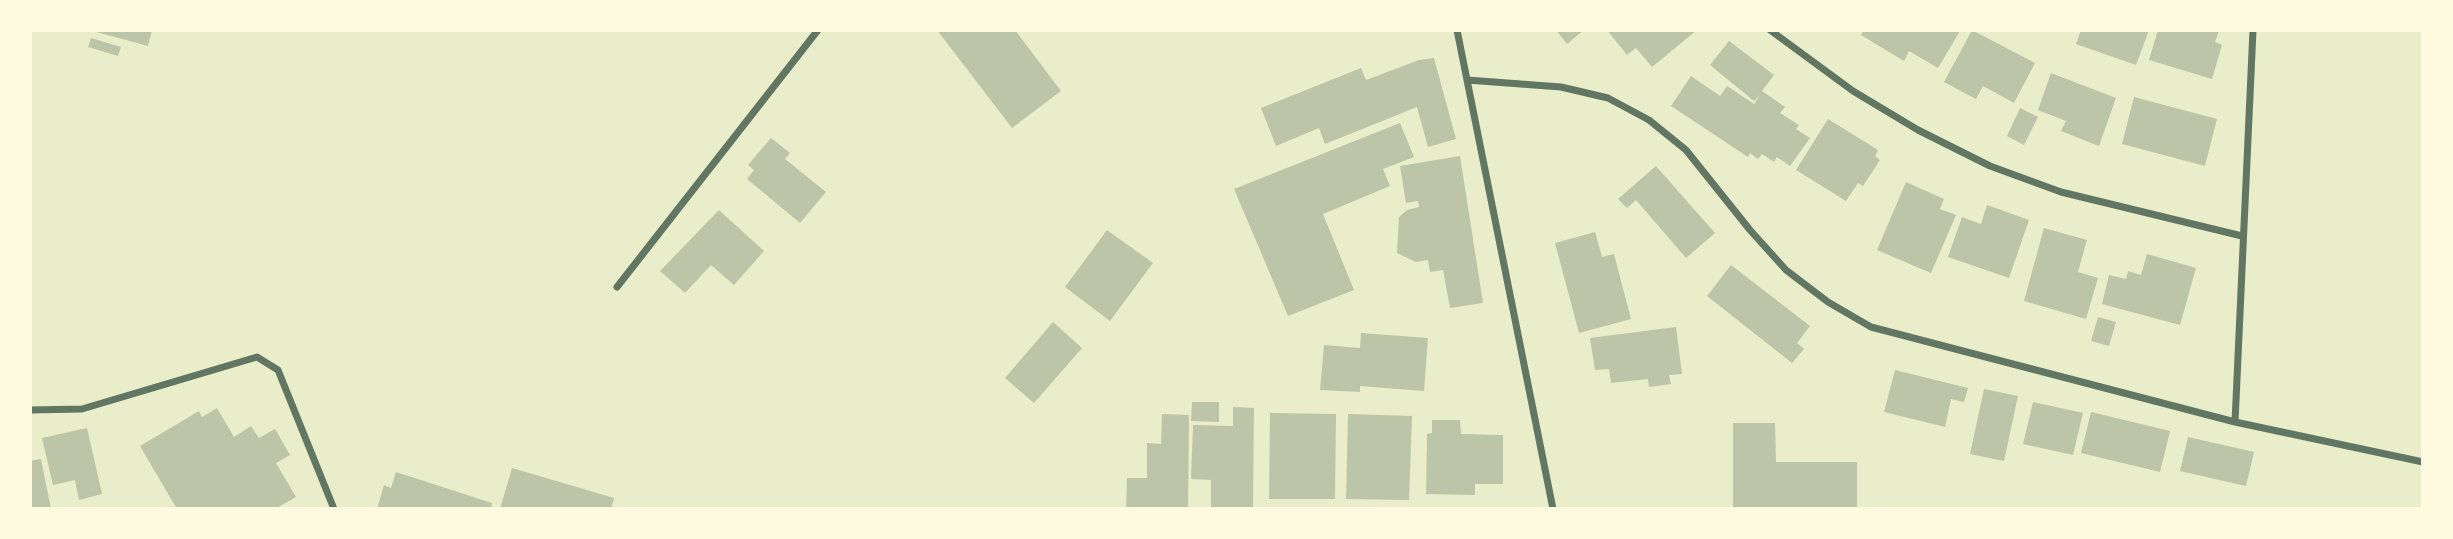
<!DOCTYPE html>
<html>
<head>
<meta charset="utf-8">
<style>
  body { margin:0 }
  #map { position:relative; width:2453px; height:539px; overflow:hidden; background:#e9edc9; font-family:Commissioner,sans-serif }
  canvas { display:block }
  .frame { position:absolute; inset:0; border:32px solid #fefae0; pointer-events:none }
</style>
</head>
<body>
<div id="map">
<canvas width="2453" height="539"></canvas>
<div class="frame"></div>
</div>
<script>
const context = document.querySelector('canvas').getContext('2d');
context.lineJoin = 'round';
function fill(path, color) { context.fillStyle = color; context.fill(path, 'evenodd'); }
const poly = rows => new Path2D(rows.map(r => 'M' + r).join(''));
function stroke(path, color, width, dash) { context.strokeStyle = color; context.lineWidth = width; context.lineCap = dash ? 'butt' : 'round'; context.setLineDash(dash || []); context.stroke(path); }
const building = poly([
  [89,30,152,30,148,46],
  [937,30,1015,30,1061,91,1012,128],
  [1556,30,1584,30,1567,44],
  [1607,30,1697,30,1652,67,1636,48,1627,55],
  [1864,30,1958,30,1960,31,1938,68,1909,51,1904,61,1861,35],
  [1972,30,2035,63,2014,103,1983,86,1976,99,1944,82],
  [2081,30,2149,30,2136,65,2076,44],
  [2158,30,2219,31,2215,42,2222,45,2212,79,2149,60],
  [91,38,121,47,118,56,88,47],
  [1729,41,1774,75,1762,91,1785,107,1780,113,1799,125,1796,129,1810,138,1790,166,1777,157,1774,162,1762,154,1758,159,1750,153,1748,157,1671,106,1691,76,1720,96,1727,86,1754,104,1760,95,1754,101,1710,65],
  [1434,58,1456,139,1428,147,1417,107,1325,144,1319,128,1276,146,1261,108,1361,68,1366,80,1419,60],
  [2051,73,2116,98,2099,146,2061,131,2066,121,2038,110],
  [2134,97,2217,119,2205,166,2122,144],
  [2020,108,2038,117,2024,145,2007,136],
  [1828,119,1878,150,1875,156,1880,160,1863,186,1858,183,1846,201,1796,170],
  [1400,123,1414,157,1383,169,1390,186,1323,214,1354,290,1288,316,1234,189],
  [771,138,790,153,785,159,826,192,800,223,747,179,754,170,748,165],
  [1460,156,1483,303,1450,308,1443,270,1430,272,1428,260,1416,262,1397,253,1399,217,1407,210,1419,207,1418,201,1406,203,1400,166],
  [1656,166,1715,233,1686,258,1636,200,1627,208,1618,199],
  [1906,182,1944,199,1940,209,1956,215,1931,273,1877,250],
  [1987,205,2029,220,2009,278,1948,257,1962,217,1981,224],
  [719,210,764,251,734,285,711,265,685,293,660,271],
  [2044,228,2087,240,2078,272,2098,278,2086,319,2024,301],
  [1107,230,1153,263,1110,321,1065,287],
  [1595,232,1602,257,1614,254,1631,319,1579,333,1555,243],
  [2147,254,2196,268,2180,325,2102,304,2109,275,2126,279,2128,271,2141,275],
  [1731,265,1810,326,1797,343,1804,349,1792,363,1707,296],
  [2098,317,2116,322,2109,346,2091,341],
  [1053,322,1082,348,1034,403,1005,378],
  [1676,327,1682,374,1669,375,1671,384,1649,387,1648,379,1611,383,1609,369,1595,370,1590,338],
  [1361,333,1428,338,1424,391,1360,386,1360,392,1320,390,1324,345,1360,348],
  [1895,370,1968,388,1964,402,1951,399,1945,427,1884,412],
  [1984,389,2018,396,2004,461,1970,454],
  [1192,402,1219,402,1219,422,1191,421],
  [2033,402,2083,413,2073,455,2023,444],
  [1233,407,1254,408,1253,509,1211,507,1211,480,1191,479,1193,425,1233,426],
  [217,408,234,437,251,426,259,438,275,429,290,455,276,463,296,497,275,509,177,509,140,446,199,411,202,417],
  [2091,412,2170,431,2160,472,2081,453],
  [1270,413,1336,414,1335,499,1269,499],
  [1162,414,1189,415,1188,509,1126,509,1127,478,1147,478,1147,443,1161,444],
  [1348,414,1412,416,1409,500,1346,499],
  [1432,420,1460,420,1461,434,1503,435,1503,484,1475,484,1475,495,1426,494,1427,434,1432,433],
  [1733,423,1775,423,1776,462,1857,462,1857,509,1733,509],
  [87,428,102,494,79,500,75,480,53,485,42,438],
  [2188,437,2254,452,2246,486,2180,471],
  [41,459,51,509,30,509,30,461],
  [512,468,614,498,611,509,500,509],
  [396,472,492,503,491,509,377,509,384,485,391,488]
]);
const minor = poly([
  [1457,30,1553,509],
  [1770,30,1853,91,1918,130,1990,166,2061,192,2242,236],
  [1467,80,1561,87,1608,98,1649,120,1686,150,1750,230,1786,270,1828,302,1871,327,2235,422,2423,462],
  [617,287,818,30],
  [30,410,82,409,257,357,278,370,334,509],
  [2235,422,2253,30]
]);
fill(building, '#bcc5a7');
stroke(minor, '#617663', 7);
</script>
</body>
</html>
